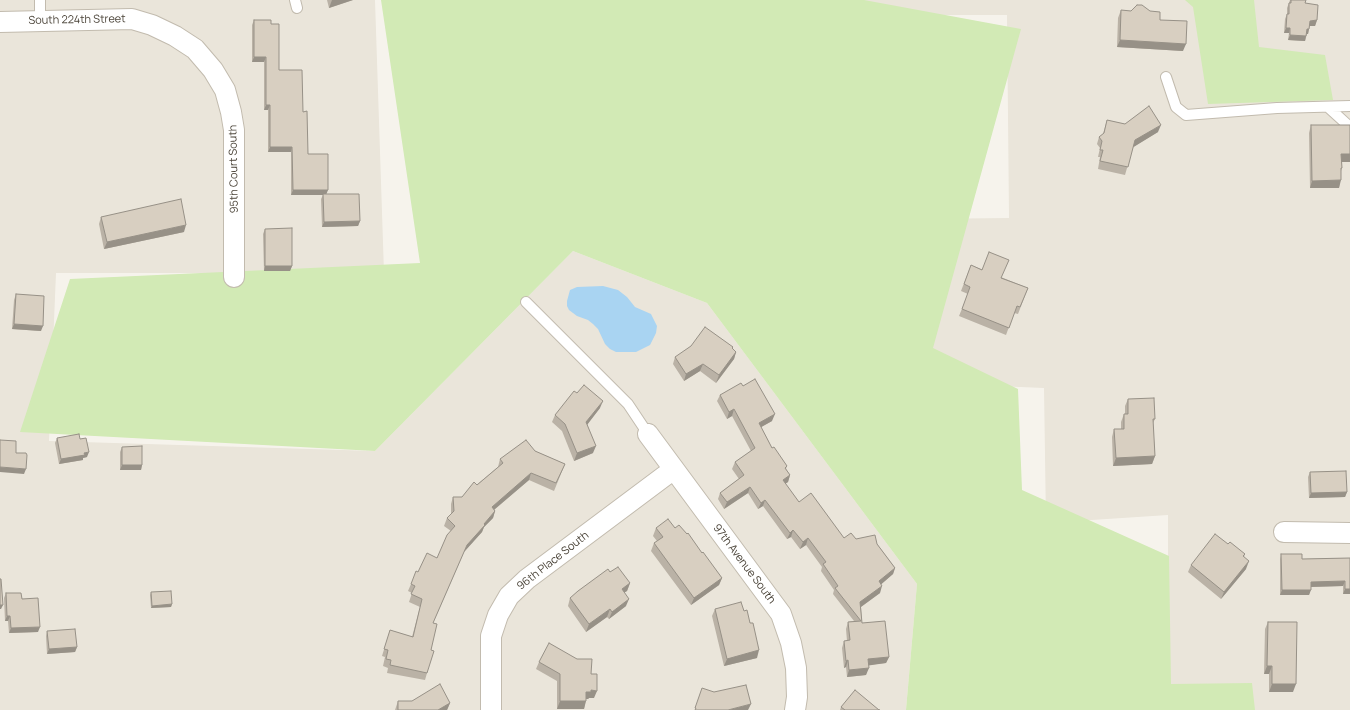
<!DOCTYPE html>
<html>
<head>
<meta charset="utf-8">
<style>
  body { margin:0 }
  canvas { display:block; background:#f6f3ec }
</style>
</head>
<body>
<canvas width="1350" height="710"></canvas>
<script>
const context = document.querySelector('canvas').getContext('2d');
context.lineJoin = 'round';
function fill(path, color) { context.fillStyle = color; context.fill(path, 'evenodd'); }
const poly = rows => new Path2D(rows.map(r => 'M' + r).join(''));
function stroke(path, color, width, dash) { context.strokeStyle = color; context.lineWidth = width; context.lineCap = dash ? 'butt' : 'round'; context.setLineDash(dash || []); context.stroke(path); }
function label(font, color, halo, rows, align = 'center') {
  context.font = font + ' Manrope,sans-serif'; context.lineWidth = 4; context.setLineDash([]); context.textBaseline = 'middle'; context.strokeStyle = halo; context.fillStyle = color; for (const [text, x, y, turn = 0] of rows) {
    context.save(); context.translate(x, y); context.rotate((+turn || 0) * Math.PI / 180); context.textAlign = isNaN(turn) ? turn : align; if (halo) context.strokeText(text, 0, 0); context.fillText(text, 0, 0); context.restore();
  }
}
const residential = poly([
  [0,0,375,0,384,273,56,273,49,441,375,451,573,251,707,303,917,584,906,710,0,710],
  [775,0,1350,0,1350,710,1168,710,1168,515,1046,523,1044,388,924,383,920,219,1009,218,1007,15,774,15]
]);
const green = poly([
  [381,0,864,0,1021,29,933,348,1018,389,1022,490,1169,556,1171,684,1252,683,1255,710,906,710,917,584,707,303,573,251,375,451,20,432,70,279,420,263],
  [1185,0,1254,0,1259,47,1325,55,1333,100,1208,104,1193,7]
]);
const water = poly([
  [603,286,618,290,627,297,635,307,651,314,657,326,656,333,650,345,636,352,616,352,610,349,605,344,598,329,593,324,588,320,577,316,569,310,567,306,567,301,570,290,577,287]
]);
const service = poly([
  [295,0,297,8],
  [40,21,40,0],
  [1166,77,1176,107,1186,115,1277,108,1350,106],
  [1328,107,1350,127],
  [526,302,628,404,648,434]
]);
const minor = poly([
  [0,22,132,19,152,25,175,36,195,49,213,70,225,90,231,112,234,130,234,277],
  [648,434,781,614,791,643,796,668,797,697,795,710],
  [1284,532,1350,533],
  [491,710,491,636,498,615,509,596,527,579,674,469]
]);
const wall = poly([
  [327,0,353,0,329,8],
  [1290,0,1306,0,1305,3,1317,20,1315,26,1310,26,1309,29,1308,34,1307,34,1305,41,1288,40,1289,33,1284,33,1285,19,1287,14,1287,8],
  [1121,10,1160,20,1183,51,1117,47,1118,18],
  [254,20,271,24,279,70,303,112,308,154,326,194,360,221,358,226,322,227,321,199,323,195,291,195,291,152,268,152,268,110,264,110,264,62,252,62,252,25],
  [1107,120,1158,132,1133,147,1125,175,1098,169,1100,157,1098,157,1100,148,1097,144,1099,137,1103,134],
  [1311,125,1350,162,1342,162,1342,168,1341,171,1339,188,1310,188,1309,133],
  [101,217,184,232,104,249,99,224],
  [265,229,292,266,290,271,264,271,263,234],
  [971,265,1028,288,1018,314,1014,313,1006,335,959,316,968,294,961,291],
  [16,294,41,331,12,329,14,300],
  [732,349,736,352,734,359,716,383,700,371,684,381,673,364,675,357],
  [743,386,772,421,761,427,772,448,787,466,786,469,790,475,788,482,785,484,799,502,844,538,856,539,877,544,895,568,893,574,881,584,880,593,861,607,862,623,889,657,886,663,868,665,866,675,847,677,846,667,844,668,842,648,844,641,847,641,846,629,848,622,854,621,833,594,834,590,821,571,822,567,806,545,800,549,791,537,787,539,763,506,758,509,748,493,724,509,718,499,720,493,739,479,732,469,735,462,751,451,732,416,727,419,717,401,720,395],
  [577,393,600,408,587,424,593,453,574,461,562,431,552,422,555,415],
  [1128,399,1155,419,1153,423,1155,456,1152,464,1113,466,1112,437,1114,429,1121,429,1121,422,1124,414,1125,414,1125,406],
  [57,438,80,439,87,457,83,458,83,460,59,464,55,443],
  [122,447,142,465,141,470,120,470,120,452],
  [535,451,565,464,554,491,529,480,494,510,495,511,493,518,484,527,482,532,464,552,433,623,431,650,427,673,425,680,387,673,388,668,383,666,385,657,382,656,390,630,412,637,420,607,409,602,412,593,408,591,411,584,418,572,437,558,451,531,444,526,447,518,451,514,451,504,453,497,462,497,498,467,500,459],
  [1310,472,1347,492,1345,497,1309,498,1308,477],
  [656,528,675,528,702,553,722,578,719,585,691,605,651,551,654,543,657,541,653,536],
  [1228,544,1245,554,1244,557,1246,569,1221,599,1188,572,1191,565],
  [1281,554,1302,559,1350,558,1350,594,1343,594,1343,586,1311,587,1309,595,1280,595,1280,559],
  [610,572,630,583,627,591,624,592,626,606,609,619,607,617,586,632,568,606,570,598],
  [151,592,172,604,171,607,151,608,150,595],
  [6,593,22,599,38,632,9,633,8,621,5,621,4,598],
  [715,609,744,611,757,658,724,666,712,616],
  [1268,622,1293,692,1269,692,1269,674,1264,674,1265,629],
  [47,631,77,647,75,652,47,654,46,636],
  [539,662,591,674,594,698,589,698,588,699,586,699,584,709,557,709,557,681,536,669],
  [398,701,450,703,447,710,395,710],
  [841,707,880,710,840,710]
]);
const shadedWall = poly([
  [332,0,353,0,329,8],
  [1317,20,1315,26,1308,26,1310,21],
  [1286,28,1290,28,1289,33,1284,33],
  [1307,29,1309,29,1308,34,1305,34],
  [1290,35,1306,36,1305,41,1288,40],
  [1120,40,1186,44,1183,51,1117,47],
  [254,57,266,57,264,62,252,62],
  [266,105,270,105,268,110,264,110],
  [1161,125,1158,132,1132,148,1135,140],
  [270,147,292,147,291,152,268,152],
  [1341,154,1350,154,1350,162,1338,162],
  [1341,180,1339,188,1310,188,1312,181],
  [293,190,328,190,326,195,291,195],
  [360,221,358,226,322,227,324,222],
  [186,225,184,232,104,249,107,242],
  [265,266,292,266,290,271,264,271],
  [14,324,43,326,41,331,12,329],
  [736,352,734,359,716,383,719,375],
  [703,364,700,371,684,381,686,374],
  [603,401,600,408,584,429,586,422],
  [734,409,732,416,727,419,729,412],
  [775,414,772,421,756,430,759,423],
  [596,446,593,453,574,461,577,453],
  [89,452,87,457,83,458,83,460,59,464,61,459],
  [1155,456,1152,464,1113,466,1116,458],
  [122,465,142,465,141,470,120,470],
  [0,467,26,469,24,474,0,472],
  [531,473,529,480,489,514,492,507],
  [790,475,788,482,780,487,783,480],
  [750,487,748,493,724,509,727,502],
  [1347,492,1345,497,1309,498,1311,493],
  [765,500,763,506,758,509,761,503],
  [495,511,493,518,484,527,482,532,464,552,430,631,467,545,484,524],
  [793,530,791,537,787,539,790,533],
  [808,538,806,545,800,549,803,542],
  [1249,561,1246,569,1221,599,1224,592],
  [895,568,893,574,877,588,879,581],
  [722,578,719,585,691,605,694,598],
  [1345,581,1343,586,1309,587,1311,582],
  [630,583,627,591,619,596,622,589],
  [882,586,880,593,858,609,860,602],
  [1345,589,1350,589,1350,594,1343,594],
  [1282,590,1311,590,1309,595,1280,595],
  [629,599,626,606,609,619,612,612],
  [172,604,171,607,151,608,152,606],
  [0,605,3,605,1,609,0,609],
  [610,609,607,617,586,632,589,624],
  [7,616,10,616,8,621,5,621],
  [40,627,38,632,9,633,11,628],
  [77,647,75,652,47,654,49,649],
  [759,650,757,658,724,666,727,659],
  [889,657,886,663,865,666,868,659],
  [848,660,846,667,844,668,846,661],
  [1267,666,1272,666,1269,674,1264,674],
  [869,668,866,675,847,677,849,670],
  [1272,684,1296,684,1293,692,1269,692],
  [591,690,597,691,594,698,589,698,588,699,584,699,586,692],
  [560,701,586,701,584,709,557,709],
  [450,703,447,710,438,710],
  [751,704,748,710,728,710]
]);
const building = poly([
  [1291,0,1306,0,1305,3,1318,5,1317,20,1310,21,1309,29,1307,29,1306,36,1290,35,1290,28,1286,28,1287,14,1289,14,1289,3,1291,3,1291,0],
  [1137,5,1142,5,1150,11,1160,12,1160,20,1187,21,1186,44,1120,40,1121,10,1131,11,1137,5],
  [254,20,271,20,271,24,279,24,279,70,302,70,303,112,307,111,308,154,328,154,328,190,293,190,292,147,270,147,270,105,266,105,266,57,254,57,254,20],
  [1149,106,1161,125,1135,140,1128,167,1100,161,1103,150,1100,150,1102,141,1099,137,1104,133,1107,120,1125,124,1149,106],
  [1311,125,1350,125,1350,154,1341,154,1342,168,1341,168,1341,180,1312,181,1311,125],
  [323,194,359,194,360,221,324,222,323,194],
  [181,199,186,225,107,242,101,217,181,199],
  [292,228,292,266,265,266,265,229,292,228],
  [989,252,1009,260,1001,278,1028,288,1020,307,1017,306,1009,328,962,309,970,287,964,284,971,265,982,270,989,252],
  [16,294,44,296,43,326,14,324,16,294],
  [705,327,733,347,732,348,736,352,719,375,703,364,686,374,675,357,691,346,705,327],
  [755,379,775,414,759,423,772,448,774,447,787,466,785,468,790,475,783,480,799,502,811,493,844,538,851,533,856,539,875,535,877,544,895,568,879,581,882,586,860,602,862,623,885,621,889,657,868,659,869,668,849,670,848,660,846,661,844,641,850,640,848,622,861,621,835,588,838,586,823,564,826,562,808,538,803,542,793,530,790,533,765,500,761,503,750,487,727,502,720,493,744,475,735,462,755,448,734,409,729,412,720,395,741,383,743,386,755,379],
  [584,385,603,401,586,422,596,446,577,453,565,424,555,415,574,391,577,393,584,385],
  [1154,398,1155,419,1153,419,1155,456,1116,458,1114,429,1124,429,1124,414,1128,414,1128,399,1154,398],
  [79,434,80,439,86,438,89,452,84,453,85,455,61,459,57,438,79,434],
  [0,440,16,441,16,453,26,453,27,455,26,469,0,467,0,440],
  [526,440,535,451,565,464,556,483,531,473,492,507,495,511,484,524,485,525,467,545,433,623,437,624,431,650,434,651,427,673,390,665,391,660,386,659,388,650,384,649,390,630,413,637,422,599,411,594,415,586,411,584,416,571,418,572,427,553,437,558,447,535,455,526,447,518,454,511,453,497,462,497,474,482,477,485,503,463,500,459,526,440],
  [142,446,142,465,122,465,122,447,142,446],
  [1346,471,1347,492,1311,493,1310,472,1346,471],
  [668,519,675,528,679,525,687,534,688,533,702,553,703,552,722,578,694,598,654,543,663,537,656,528,668,519],
  [1215,534,1228,544,1230,542,1245,554,1243,556,1249,561,1224,592,1191,565,1215,534],
  [1281,554,1302,554,1302,559,1350,558,1350,589,1345,589,1345,581,1311,582,1311,590,1282,590,1281,554],
  [618,567,630,583,622,589,629,599,612,612,610,609,589,624,570,598,578,591,608,569,610,572,618,567],
  [0,579,1,579,3,605,0,605,0,579],
  [171,591,172,604,152,606,151,592,171,591],
  [6,593,21,593,22,599,38,598,40,627,11,628,10,616,7,616,6,593],
  [741,602,744,611,747,610,750,623,753,623,759,650,727,659,715,609,741,602],
  [1268,622,1297,622,1296,684,1272,684,1272,666,1267,666,1268,622],
  [75,629,77,647,49,649,47,631,75,629],
  [549,643,577,659,592,659,591,674,597,674,597,691,591,690,591,692,586,692,586,701,560,701,560,674,539,662,549,643],
  [440,684,450,703,438,710,398,710,398,701,412,701,440,684],
  [746,685,751,704,728,710,695,710,696,708,695,708,702,688,714,692,746,685],
  [855,690,879,710,880,710,845,710,841,707,855,690]
]);
const streetNames = [
  ["South 224th Street",77,20,-1],
  ["95th Court South",234,169,-91],
  ["96th Place South",553,561,-38],
  ["97th Avenue South",744,564,53]
];
fill(residential, '#eae5da');
fill(green, '#d2eab5');
fill(water, '#a9d4f2');
stroke(service, '#c2bbae', 12);
stroke(minor, '#c2bbae', 22);
stroke(service, '#fff', 10);
stroke(minor, '#fff', 20);
fill(wall, '#bab2a6');
fill(shadedWall, '#979187');
fill(building, '#d8cfc1');
stroke(building, '#979187', 1);
label('11px', '#4b4439', '#fff', streetNames);
</script>
</body>
</html>
